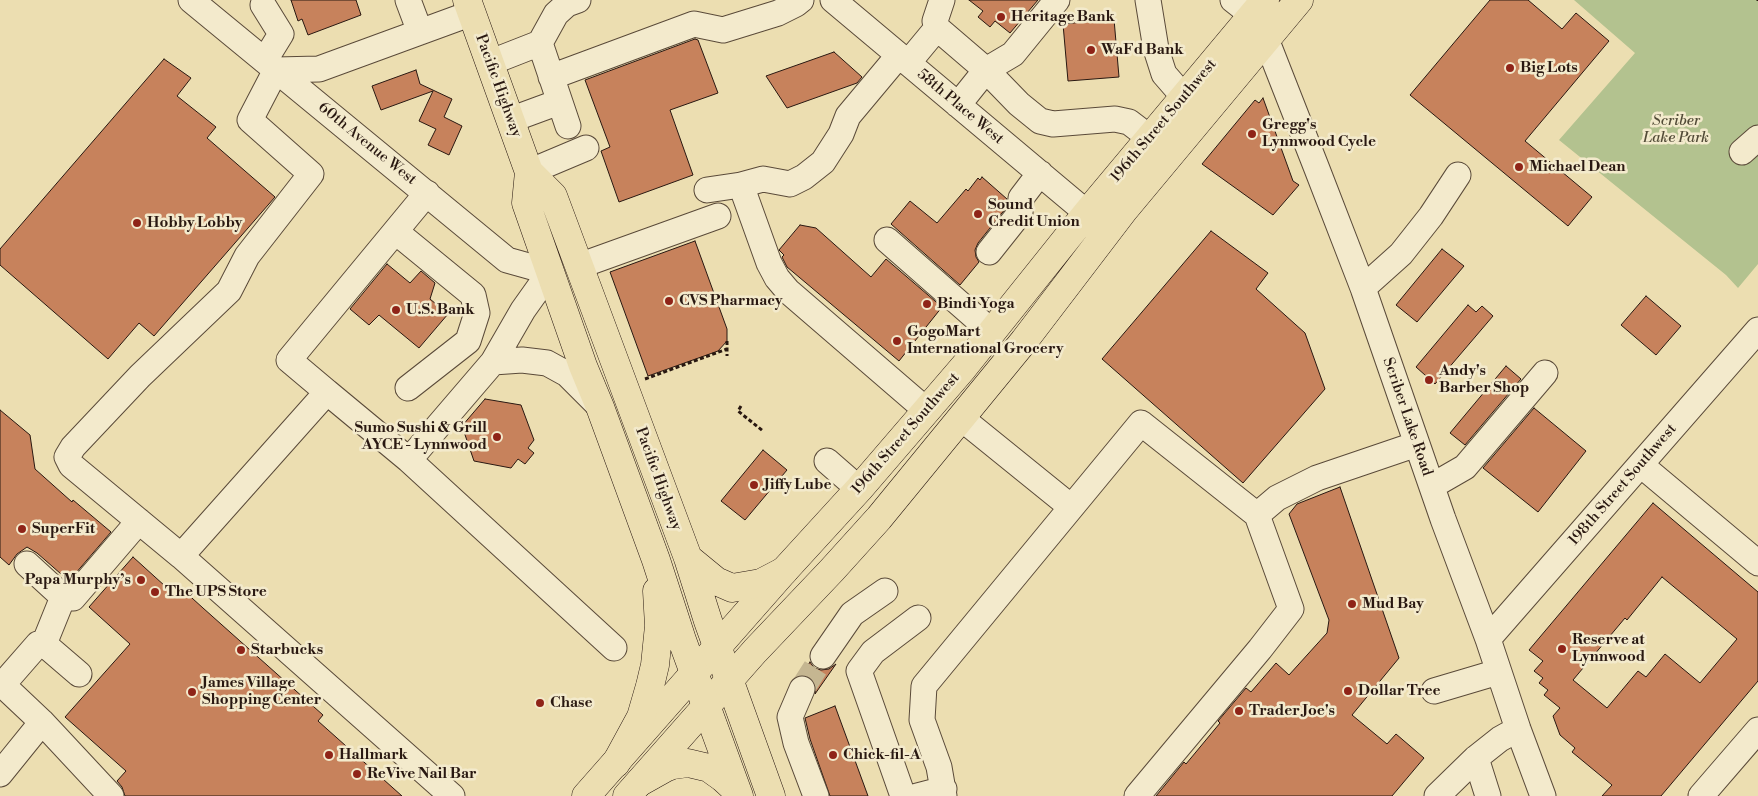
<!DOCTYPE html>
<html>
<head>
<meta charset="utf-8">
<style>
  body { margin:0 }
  canvas { display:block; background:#ecdeb1 }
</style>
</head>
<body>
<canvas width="1758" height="796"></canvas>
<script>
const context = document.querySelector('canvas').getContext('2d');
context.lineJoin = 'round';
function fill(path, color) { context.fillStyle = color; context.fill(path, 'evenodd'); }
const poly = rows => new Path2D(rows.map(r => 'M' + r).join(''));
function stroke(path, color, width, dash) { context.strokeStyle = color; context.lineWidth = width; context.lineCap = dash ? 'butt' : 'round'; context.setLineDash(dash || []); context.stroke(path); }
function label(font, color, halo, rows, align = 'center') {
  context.font = font + ' "Libre Bodoni",serif'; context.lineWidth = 5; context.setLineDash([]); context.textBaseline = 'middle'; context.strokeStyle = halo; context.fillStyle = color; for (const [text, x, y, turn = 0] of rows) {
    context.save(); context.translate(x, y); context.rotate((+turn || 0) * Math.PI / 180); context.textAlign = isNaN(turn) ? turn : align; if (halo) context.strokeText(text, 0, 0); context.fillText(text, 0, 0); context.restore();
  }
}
const green = poly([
  [1574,0,1758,0,1758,264,1738,288,1726,275,1559,140,1635,53]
]);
const building = poly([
  [291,0,356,0,361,15,308,35,302,19,298,21,291,0],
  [969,0,1038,0,1010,33,995,21,990,27,978,17,983,11,969,0],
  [1490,0,1528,0,1562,29,1576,13,1609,41,1525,141,1592,197,1568,226,1410,95,1490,0],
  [1114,19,1119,77,1068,81,1063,24,1114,19],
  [695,39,698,40,718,93,670,110,693,175,619,202,601,151,610,147,585,80,695,39],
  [834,52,862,77,857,83,787,108,766,76,834,52],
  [164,59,191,78,177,96,216,127,207,138,275,197,154,336,139,323,108,359,0,265,0,249,164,59],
  [416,70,420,84,452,99,444,117,462,126,449,155,428,145,436,129,419,121,433,91,381,110,372,86,416,70],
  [1263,98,1293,181,1299,185,1273,215,1202,164,1255,100,1259,103,1263,98],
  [982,177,1007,199,1006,208,978,243,975,250,976,257,979,262,960,285,891,224,910,201,937,223,966,189,968,191,978,178,980,180,982,177],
  [800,225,816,228,871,277,886,259,942,307,899,361,787,267,782,257,784,255,779,250,800,225],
  [1211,231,1268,273,1256,289,1305,333,1325,389,1243,483,1102,359,1211,231],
  [695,241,727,329,727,341,718,351,648,376,610,272,695,241],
  [1442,249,1464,266,1417,322,1396,305,1442,249],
  [387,264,410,283,421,271,435,283,430,299,448,314,419,348,379,315,369,325,350,309,387,264],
  [1646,296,1681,326,1656,355,1621,325,1646,296],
  [1468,305,1476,312,1482,306,1493,316,1435,384,1416,367,1468,305],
  [1506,366,1521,379,1465,445,1450,433,1506,366],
  [485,399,521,405,534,440,528,448,534,453,525,464,518,459,511,468,474,461,462,426,485,399],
  [1534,408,1586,451,1538,512,1483,468,1534,408],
  [0,410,30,435,35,469,72,502,73,500,111,532,69,581,37,553,27,547,17,554,9,565,0,557,0,410],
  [763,450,787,470,745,520,721,501,763,450],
  [1340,487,1399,658,1352,715,1387,744,1396,734,1424,758,1392,796,1156,796,1184,762,1186,764,1220,723,1218,721,1246,688,1251,692,1276,663,1289,675,1327,633,1329,620,1289,514,1297,504,1340,487],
  [1653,503,1758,592,1758,681,1661,796,1602,796,1612,785,1572,752,1575,748,1560,735,1553,716,1560,708,1544,695,1548,690,1539,683,1543,678,1534,671,1543,661,1529,650,1653,503],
  [1662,577,1737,639,1700,683,1665,654,1646,677,1638,671,1607,708,1573,680,1625,618,1627,620,1662,577],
  [133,557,176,596,182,589,203,608,323,715,318,721,402,796,125,796,122,787,117,781,126,771,65,717,130,644,89,607,133,557],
  [810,662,814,668,821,670,829,669,836,664,815,694,816,687,814,681,808,676,801,675,810,662],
  [835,706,868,796,830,796,810,739,805,718,835,706]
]);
const minorTunnel = poly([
  [802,689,823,656]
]);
const path = poly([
  [1758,0,1758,1],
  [727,341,727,356],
  [645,379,727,349],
  [741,406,738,411,763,431]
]);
const minor = poly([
  [191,0,507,260,550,272,523,310,493,362,409,460,327,392],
  [408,0,420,32],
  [833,0,1087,213],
  [942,0,935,21,937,28,986,70,1019,104,1040,121,1053,124,1115,119,1129,122,1150,138],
  [1148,0,1156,49,1164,74,1184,97],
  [1233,0,1252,15,1266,39,1317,169,1363,288,1443,519,1488,639,1518,729,1543,796],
  [263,5,281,34,265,60],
  [540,43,556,14,567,4,578,0],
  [489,63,540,43,568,126],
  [908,63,937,28],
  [551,77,694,24,723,30,778,13,796,4,801,0],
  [958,105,986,70,1013,54,1057,0],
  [510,120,559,102],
  [1742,152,1758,138],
  [529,172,586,148],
  [741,185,769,263,777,278,788,291,926,410],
  [707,190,741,185,763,179,790,184,804,177,823,162,841,134,848,116,899,55],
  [427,193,289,360,327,392,181,556,452,796],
  [396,232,473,295,477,313,468,341,408,388],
  [887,240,992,332],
  [989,252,1020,213,1021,198,1040,173],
  [579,266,718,216],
  [1363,288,1401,254,1431,216,1458,175],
  [493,362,522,360,547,363,567,374,599,406],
  [961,418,1071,507],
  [409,460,614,648],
  [827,461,859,489],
  [1641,465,1758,563],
  [1432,486,1465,467,1545,373],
  [1257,515,1277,498,1317,478,1417,444],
  [181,556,71,465,67,457,73,447,140,376,229,291,247,256,311,174,250,120,276,70,319,69,472,13],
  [27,564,63,597,73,598,139,521],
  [1488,639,1758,330],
  [44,644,63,597],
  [823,656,852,614,885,591],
  [802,689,790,717,796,743,816,796],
  [1434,691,1498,672],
  [42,722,6,688,4,683,38,644,44,644,79,674],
  [1476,758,1488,796],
  [0,774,42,722,111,796],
  [903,796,859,671,873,652,918,618],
  [917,796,944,789],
  [944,796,939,767,922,720,924,686,1141,423,1257,515,1291,609,1260,649,1137,796],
  [1437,796,1476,758,1500,739,1518,729],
  [1701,796,1758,730]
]);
const major = poly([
  [586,796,784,571,859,489,963,368,1087,213,1265,0],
  [627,796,755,651,832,570,879,518,1024,341,1124,210,1299,0]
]);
const highway = poly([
  [467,0,529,172,526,203,583,366,600,407,656,560,682,640,739,796],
  [529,172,553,196,688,558,708,621,771,796],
  [688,558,716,581,732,588,761,583,784,571],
  [616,763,641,717,650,686,655,665,659,626,657,591],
  [640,782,665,768,673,765,688,763,709,768,723,778,737,791]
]);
const markers = [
  [1001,17,5,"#8f2418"],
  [1091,50,5,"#8f2418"],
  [1510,68,5,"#8f2418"],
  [1252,134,5,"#8f2418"],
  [1519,167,5,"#8f2418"],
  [978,214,5,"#8f2418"],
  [137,223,5,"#8f2418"],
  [669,301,5,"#8f2418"],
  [927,304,5,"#8f2418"],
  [396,310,5,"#8f2418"],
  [897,341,5,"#8f2418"],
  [1429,380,5,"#8f2418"],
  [497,437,5,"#8f2418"],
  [754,485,5,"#8f2418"],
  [22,529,5,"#8f2418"],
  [141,580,5,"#8f2418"],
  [155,592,5,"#8f2418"],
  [1352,604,5,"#8f2418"],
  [1562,649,5,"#8f2418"],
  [241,650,5,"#8f2418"],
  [1348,691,5,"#8f2418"],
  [192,692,5,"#8f2418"],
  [540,703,5,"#8f2418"],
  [1239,711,5,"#8f2418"],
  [329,755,5,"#8f2418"],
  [833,755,5,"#8f2418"],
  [357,774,5,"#8f2418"]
];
const poiNames = [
  ["Heritage Bank",1011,17],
  ["WaFd Bank",1101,50],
  ["Big Lots",1520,68],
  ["Gregg's",1262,125],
  ["Lynnwood Cycle",1262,142],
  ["Michael Dean",1529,167],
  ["Sound",988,205],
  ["Credit Union",988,222],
  ["Hobby Lobby",147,223],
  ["CVS Pharmacy",679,301],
  ["Bindi Yoga",937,304],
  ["U.S. Bank",406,310],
  ["GogoMart",907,332],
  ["International Grocery",907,349],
  ["Andy's",1439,371],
  ["Barber Shop",1439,388],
  ["Sumo Sushi & Grill",487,428,"right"],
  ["AYCE - Lynnwood",487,445,"right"],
  ["Jiffy Lube",764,485],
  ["SuperFit",32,529],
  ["Papa Murphy’s",131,580,"right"],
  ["The UPS Store",165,592],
  ["Mud Bay",1362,604],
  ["Reserve at",1572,640],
  ["Lynnwood",1572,657],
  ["Starbucks",251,650],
  ["James Village",202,683],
  ["Shopping Center",202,700],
  ["Dollar Tree",1358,691],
  ["Chase",550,703],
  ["Trader Joe's",1249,711],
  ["Hallmark",339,755],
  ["Chick-fil-A",843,755],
  ["ReVive Nail Bar",367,774]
];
const streetNames = [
  ["Pacific Highway",498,86,70],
  ["58th Place West",960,107,40],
  ["196th Street Southwest",1164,121,-50],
  ["60th Avenue West",367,144,39],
  ["Scriber Lake Road",1407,417,71],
  ["196th Street Southwest",906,434,-49],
  ["Pacific Highway",658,479,70],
  ["198th Street Southwest",1623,485,-49]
];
const parkNames = [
  ["Scriber",1676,121],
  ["Lake Park",1676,138]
];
fill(green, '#b3c28f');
fill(building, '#c7825c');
stroke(building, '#291811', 1);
stroke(minorTunnel, '#c5b691', 25, [25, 12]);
stroke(minor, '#5a4a39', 27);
stroke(major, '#291811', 29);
stroke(highway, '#291811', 29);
stroke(path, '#291811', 3, [4, 2.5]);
stroke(minor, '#f3eacc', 25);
stroke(major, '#ecdeb1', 28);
stroke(highway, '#ecdeb1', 28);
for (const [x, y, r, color] of markers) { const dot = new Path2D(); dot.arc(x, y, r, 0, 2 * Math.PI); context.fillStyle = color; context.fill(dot); stroke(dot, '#f3eacc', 2); }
label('bold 15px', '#291811', '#f3eacc', poiNames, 'left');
label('15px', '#291811', '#f3eacc', streetNames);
label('italic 15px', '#524b37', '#f3eacc', parkNames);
</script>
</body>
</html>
